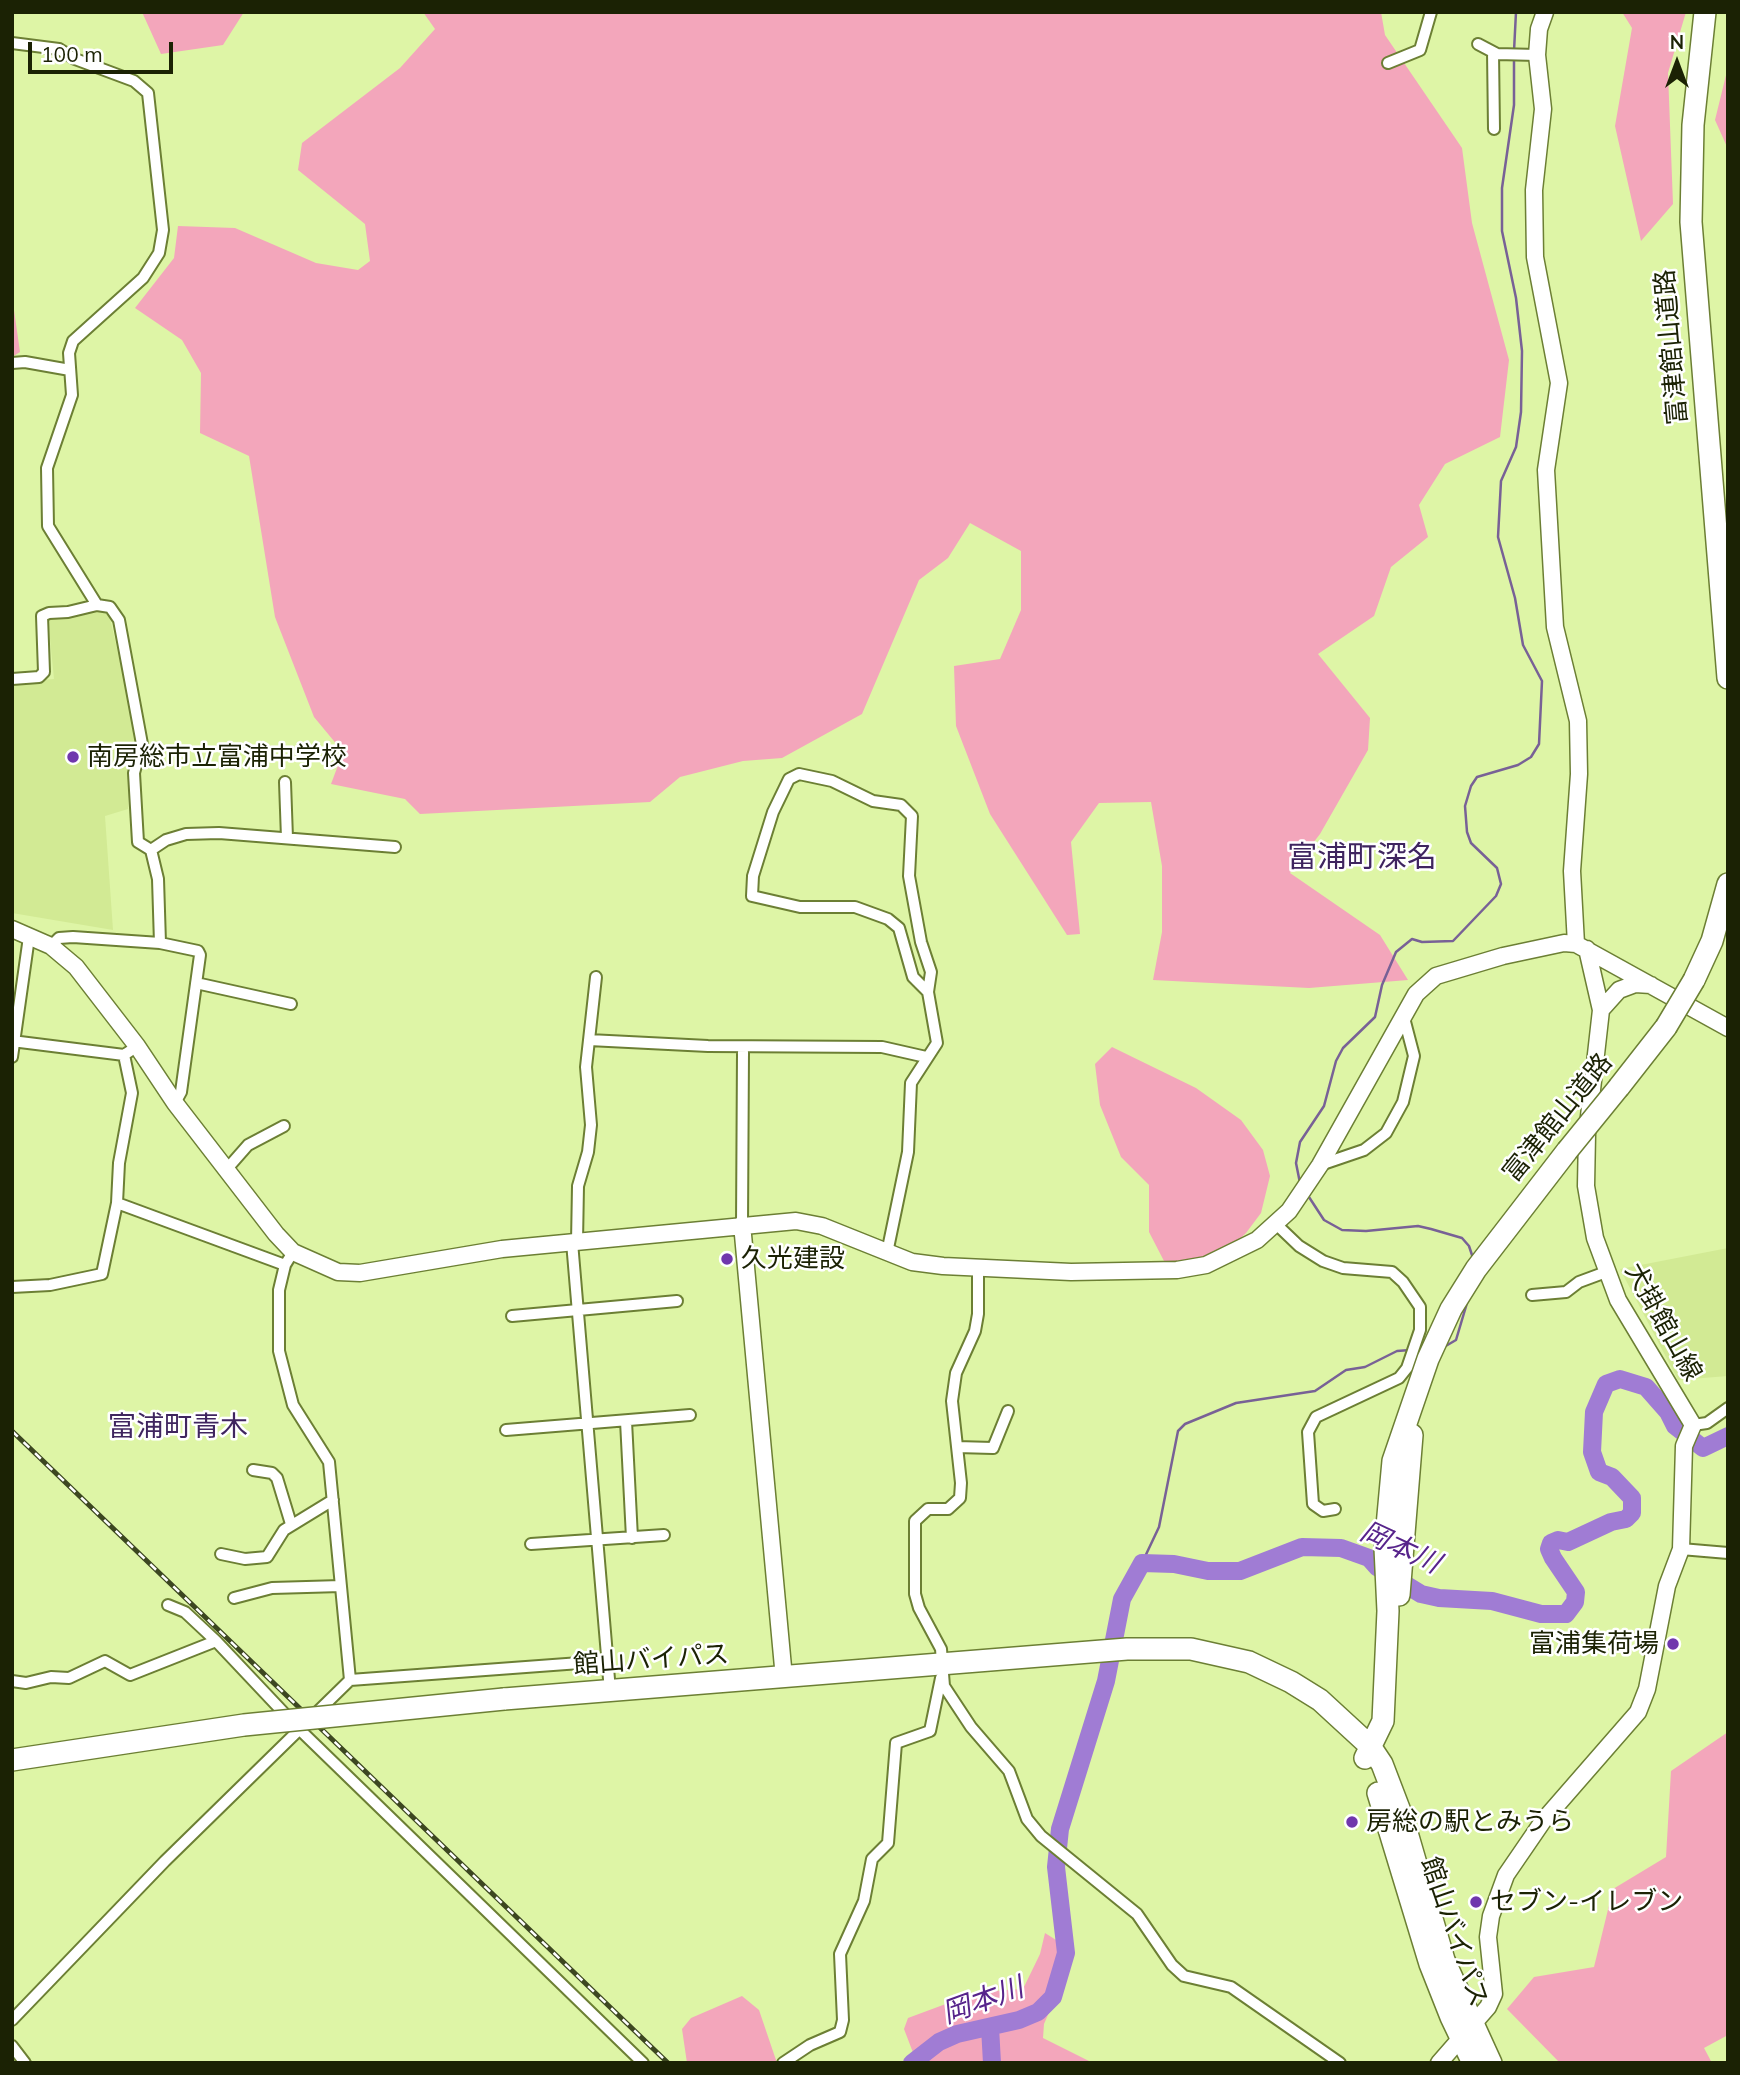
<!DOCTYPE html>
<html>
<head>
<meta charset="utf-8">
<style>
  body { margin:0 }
  #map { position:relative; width:1740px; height:2075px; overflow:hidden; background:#def5a6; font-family:Mulish,sans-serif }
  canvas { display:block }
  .frame { position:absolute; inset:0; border:14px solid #1b2204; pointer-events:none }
  .north { position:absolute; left:1642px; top:28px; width:70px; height:70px; -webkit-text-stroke:5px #fff; paint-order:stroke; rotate:0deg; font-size:19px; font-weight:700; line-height:28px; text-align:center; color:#1b2204 }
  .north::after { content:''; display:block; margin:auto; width:24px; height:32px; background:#1b2204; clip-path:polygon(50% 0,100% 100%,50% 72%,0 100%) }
  .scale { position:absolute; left:28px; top:42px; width:145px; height:32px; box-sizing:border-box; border:4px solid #1b2204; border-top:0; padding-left:9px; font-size:21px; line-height:24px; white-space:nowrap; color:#1b2204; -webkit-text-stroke:5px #fff; paint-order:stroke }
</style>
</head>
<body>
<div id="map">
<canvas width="1740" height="2075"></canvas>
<div class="frame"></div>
<div class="north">N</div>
<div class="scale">100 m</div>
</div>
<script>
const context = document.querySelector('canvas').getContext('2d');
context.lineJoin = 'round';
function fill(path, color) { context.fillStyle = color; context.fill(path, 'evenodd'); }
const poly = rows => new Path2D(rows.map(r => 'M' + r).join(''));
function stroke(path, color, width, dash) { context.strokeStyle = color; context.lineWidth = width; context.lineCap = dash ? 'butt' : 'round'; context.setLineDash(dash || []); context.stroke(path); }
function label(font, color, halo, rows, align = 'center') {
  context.font = font + ' Mulish,"Noto Sans JP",sans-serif'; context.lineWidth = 5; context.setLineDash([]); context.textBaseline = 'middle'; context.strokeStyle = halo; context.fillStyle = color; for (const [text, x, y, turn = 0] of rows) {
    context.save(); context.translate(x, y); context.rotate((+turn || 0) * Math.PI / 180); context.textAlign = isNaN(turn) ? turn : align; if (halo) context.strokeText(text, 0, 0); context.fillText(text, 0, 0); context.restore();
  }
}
const built = poly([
  [108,610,139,743,129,771,128,809,105,816,113,930,12,913,12,682,54,679,48,618],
  [1728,1248,1728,1376,1678,1380,1620,1269]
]);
const green = poly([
  [142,12,244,12,223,45,161,54],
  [423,12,1381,12,1385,35,1462,148,1472,223,1509,360,1500,437,1445,464,1419,505,1428,537,1391,567,1374,616,1318,654,1370,718,1368,750,1320,834,1290,873,1380,935,1408,980,1309,988,1153,980,1162,932,1162,866,1151,802,1099,803,1071,842,1080,934,1067,935,990,814,956,726,954,666,1000,659,1021,610,1021,551,970,523,948,558,919,580,862,714,782,758,743,761,680,777,650,802,420,814,405,799,331,784,343,752,314,717,275,617,249,456,200,433,201,373,182,340,135,308,174,258,178,226,235,228,316,263,358,270,370,261,365,224,298,170,302,143,400,68,435,29],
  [1622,12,1686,12,1668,73,1673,204,1641,241,1615,126,1632,28],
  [1728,67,1728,149,1715,120],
  [12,296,20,352,12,357],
  [1112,1047,1196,1088,1241,1120,1263,1150,1270,1176,1261,1213,1246,1233,1217,1261,1164,1261,1149,1232,1149,1185,1121,1157,1100,1105,1095,1064],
  [1728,1732,1728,2035,1704,2048,1712,2063,1560,2063,1507,2009,1534,1977,1594,1967,1613,1889,1666,1857,1671,1771],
  [1045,1933,1075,1952,1044,2024,1043,2038,1093,2063,917,2063,904,2029,908,2018,978,1992,1023,1989,1040,1954],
  [742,1996,759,2010,777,2063,687,2063,682,2029,691,2018]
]);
const stream = poly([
  [1514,51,1516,12],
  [1300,1183,1296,1163,1300,1142,1324,1106,1336,1061,1343,1048,1375,1017,1382,985,1396,952,1412,939,1422,942,1453,941,1496,896,1501,884,1497,868,1471,843,1467,832,1465,806,1471,786,1477,777,1518,765,1531,757,1539,744,1542,681,1523,645,1515,598,1498,537,1501,481,1516,447,1521,412,1522,351,1516,298,1502,231,1502,188,1514,105,1514,57],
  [1307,1194,1324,1220,1342,1230,1366,1231,1418,1226,1431,1229,1462,1238,1469,1246,1473,1258],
  [1444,1347,1456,1340,1467,1303],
  [1142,1563,1159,1527,1178,1431,1185,1424,1236,1403,1315,1391,1346,1370,1365,1367,1397,1351,1410,1350]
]);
const river = poly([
  [990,2027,992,2063],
  [912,2063,939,2042,957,2034,1019,2020,1038,2012,1053,1997,1066,1953,1056,1867,1060,1829,1106,1681,1122,1599,1142,1563,1174,1564,1208,1571,1240,1571,1302,1547,1341,1548,1369,1558,1377,1567,1421,1594,1439,1598,1492,1601,1541,1614,1566,1614,1575,1602,1576,1592,1553,1558,1549,1549,1551,1543,1558,1540,1568,1542,1611,1522,1626,1519,1632,1513,1632,1498,1612,1477,1599,1472,1592,1452,1594,1412,1606,1384,1620,1379,1646,1387,1668,1412,1675,1426,1703,1448,1728,1436]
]);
const street = poly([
  [12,43,59,49,75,59,134,81,148,93,163,230,159,253,143,278,73,341,69,353,72,395,47,468,48,526,97,605],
  [1478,44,1497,54,1537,55],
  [1493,52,1494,129],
  [1388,63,1420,50,1431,12],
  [12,363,25,362,70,370],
  [12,679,39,677,44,672,42,616,49,613,68,612,97,605,110,607,119,620,142,744,134,773,138,842,151,850,158,879,160,943],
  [285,782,287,838],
  [151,850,166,840,186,834,219,833,395,847],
  [51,946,59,938,73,937,160,943,198,951,200,955,181,1092,175,1103],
  [196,983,291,1004],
  [589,1040,708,1046,882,1047,926,1057],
  [12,1041,124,1055,130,1051],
  [12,1057,29,937],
  [1320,1165,1364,1150,1386,1133,1403,1102,1414,1056,1403,1014],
  [226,1170,248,1145,284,1126],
  [117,1203,285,1265],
  [742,1224,743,1052],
  [1276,1224,1299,1246,1323,1261,1343,1268,1392,1272,1403,1282,1420,1307,1420,1330,1407,1368,1399,1378,1316,1417,1308,1432,1313,1504,1323,1511,1335,1509],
  [572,1242,610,1691],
  [577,1242,578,1186,588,1152,591,1125,586,1067,596,977],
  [293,1252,285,1265,279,1290,279,1351,293,1405,329,1462,350,1680],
  [887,1253,908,1152,911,1083,937,1043,928,992,931,972,921,942,909,876,912,816,901,805,873,801,832,781,799,774,789,779,773,812,753,876,752,896,800,907,855,907,888,919,899,928,913,977,928,992],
  [978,1267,978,1314,975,1331,956,1373,952,1401,961,1483,960,1498,948,1509,928,1509,915,1521,915,1594,919,1608,941,1649,944,1686,971,1727,1009,1771,1027,1819,1041,1836,1137,1914,1172,1965,1184,1976,1231,1987,1340,2063],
  [12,1287,50,1285,102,1274,117,1203,119,1163,132,1093,124,1055],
  [1532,1295,1566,1292,1579,1282,1606,1272],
  [512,1316,677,1301],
  [626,1421,632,1538],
  [1693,1425,1707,1423,1728,1408],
  [506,1430,690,1415],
  [957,1447,993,1448,1008,1411],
  [253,1470,272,1473,277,1478,291,1524],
  [531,1544,664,1535],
  [1681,1549,1728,1553],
  [221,1554,245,1559,267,1557,284,1530,333,1500],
  [234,1598,272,1588,341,1586],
  [168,1605,185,1612,216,1641,299,1729,643,2063],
  [12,1681,26,1683,51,1677,69,1678,105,1661,130,1675,216,1641],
  [12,2020,165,1861,350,1680,607,1661],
  [12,2046,25,2063],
  [783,2063,810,2045,840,2032,843,2020,840,1954,864,1901,872,1859,888,1843,896,1743,930,1731,941,1678]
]);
const secondary = poly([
  [1545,12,1539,29,1537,55,1543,109,1534,190,1535,257,1559,383,1546,470,1555,627,1578,721,1579,774,1572,871,1576,944],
  [12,929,51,946,76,967,137,1046,175,1103,276,1234,293,1252,338,1272,360,1273,502,1249,796,1221,822,1226,912,1262,943,1266,1071,1272,1177,1270,1206,1265,1257,1240,1289,1211,1320,1165,1416,994,1436,976,1503,956,1564,943,1576,944,1728,1028],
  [1587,949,1601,1010],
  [742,1224,784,1678],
  [1439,2063,1488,2007,1494,1994,1488,1937,1491,1916,1506,1875,1543,1821,1638,1712,1647,1689,1667,1586,1681,1549,1684,1446,1693,1425,1618,1300,1595,1238,1586,1186,1587,1134,1601,1010,1619,990,1635,984,1651,985]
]);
const highway = poly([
  [1705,12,1693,125,1691,222,1728,678],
  [1694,980,1712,941,1728,884],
  [1619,1087,1666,1027],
  [1399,1595,1412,1435],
  [504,1699,1127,1649,1191,1649,1249,1662,1291,1682,1320,1700,1370,1746,1382,1764,1403,1819,1444,1960,1491,2063],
  [1365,1758,1383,1721,1388,1611,1385,1548,1393,1461,1428,1359,1451,1309,1476,1269,1567,1151],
  [1378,1793,1430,1964,1451,2017,1473,2063]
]);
const rail = poly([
  [12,1431,668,2063]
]);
const highwayBridge = poly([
  [1666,1027,1694,980],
  [1567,1151,1619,1087],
  [12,1760,244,1725,504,1699]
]);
const markers = [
  [73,757,7,"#7037ad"],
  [727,1259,7,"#7037ad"],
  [1673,1644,7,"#7037ad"],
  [1352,1822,7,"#7037ad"],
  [1476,1902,7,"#7037ad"]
];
const streetNames = [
  ["富津館山道路",1672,347,-95],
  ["富津館山道路",1558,1118,-51],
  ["犬掛館山線",1663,1322,61],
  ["館山バイパス",651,1660,-4],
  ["館山バイパス",1454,1932,71]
];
const poiNames = [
  ["南房総市立富浦中学校",87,757],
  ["久光建設",741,1259],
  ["富浦集荷場",1659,1644,"right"],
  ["房総の駅とみうら",1366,1822],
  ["セブン-イレブン",1490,1902]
];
const neighbourhoodNames = [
  ["富浦町青木",178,1428]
];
const waterNames = [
  ["岡本川",1400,1548,25],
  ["岡本川",983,2001,-20]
];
const quarterNames = [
  ["富浦町深名",1362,858]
];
fill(built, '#d2ea94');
fill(green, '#f3a6bb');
stroke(stream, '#786196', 2.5);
stroke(river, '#a07cd4', 18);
stroke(street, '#6c7f34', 14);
stroke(secondary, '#6c7f34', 19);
stroke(highway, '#6c7f34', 24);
stroke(street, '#fff', 10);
stroke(secondary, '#fff', 16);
stroke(highway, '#fff', 21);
stroke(rail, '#3d4721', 5);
stroke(rail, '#fff', 2.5, [8]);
stroke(highwayBridge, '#6c7f34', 24, []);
stroke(highwayBridge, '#fff', 21);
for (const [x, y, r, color] of markers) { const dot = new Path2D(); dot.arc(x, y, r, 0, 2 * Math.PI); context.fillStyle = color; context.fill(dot); stroke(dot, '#fff', 2.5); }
label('26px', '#1b2204', '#fff', streetNames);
label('26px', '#1b2204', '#fff', poiNames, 'left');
label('28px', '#3f255f', '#fff', neighbourhoodNames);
label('italic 28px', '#57248b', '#fff', waterNames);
label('30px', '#3f255f', '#fff', quarterNames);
</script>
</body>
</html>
